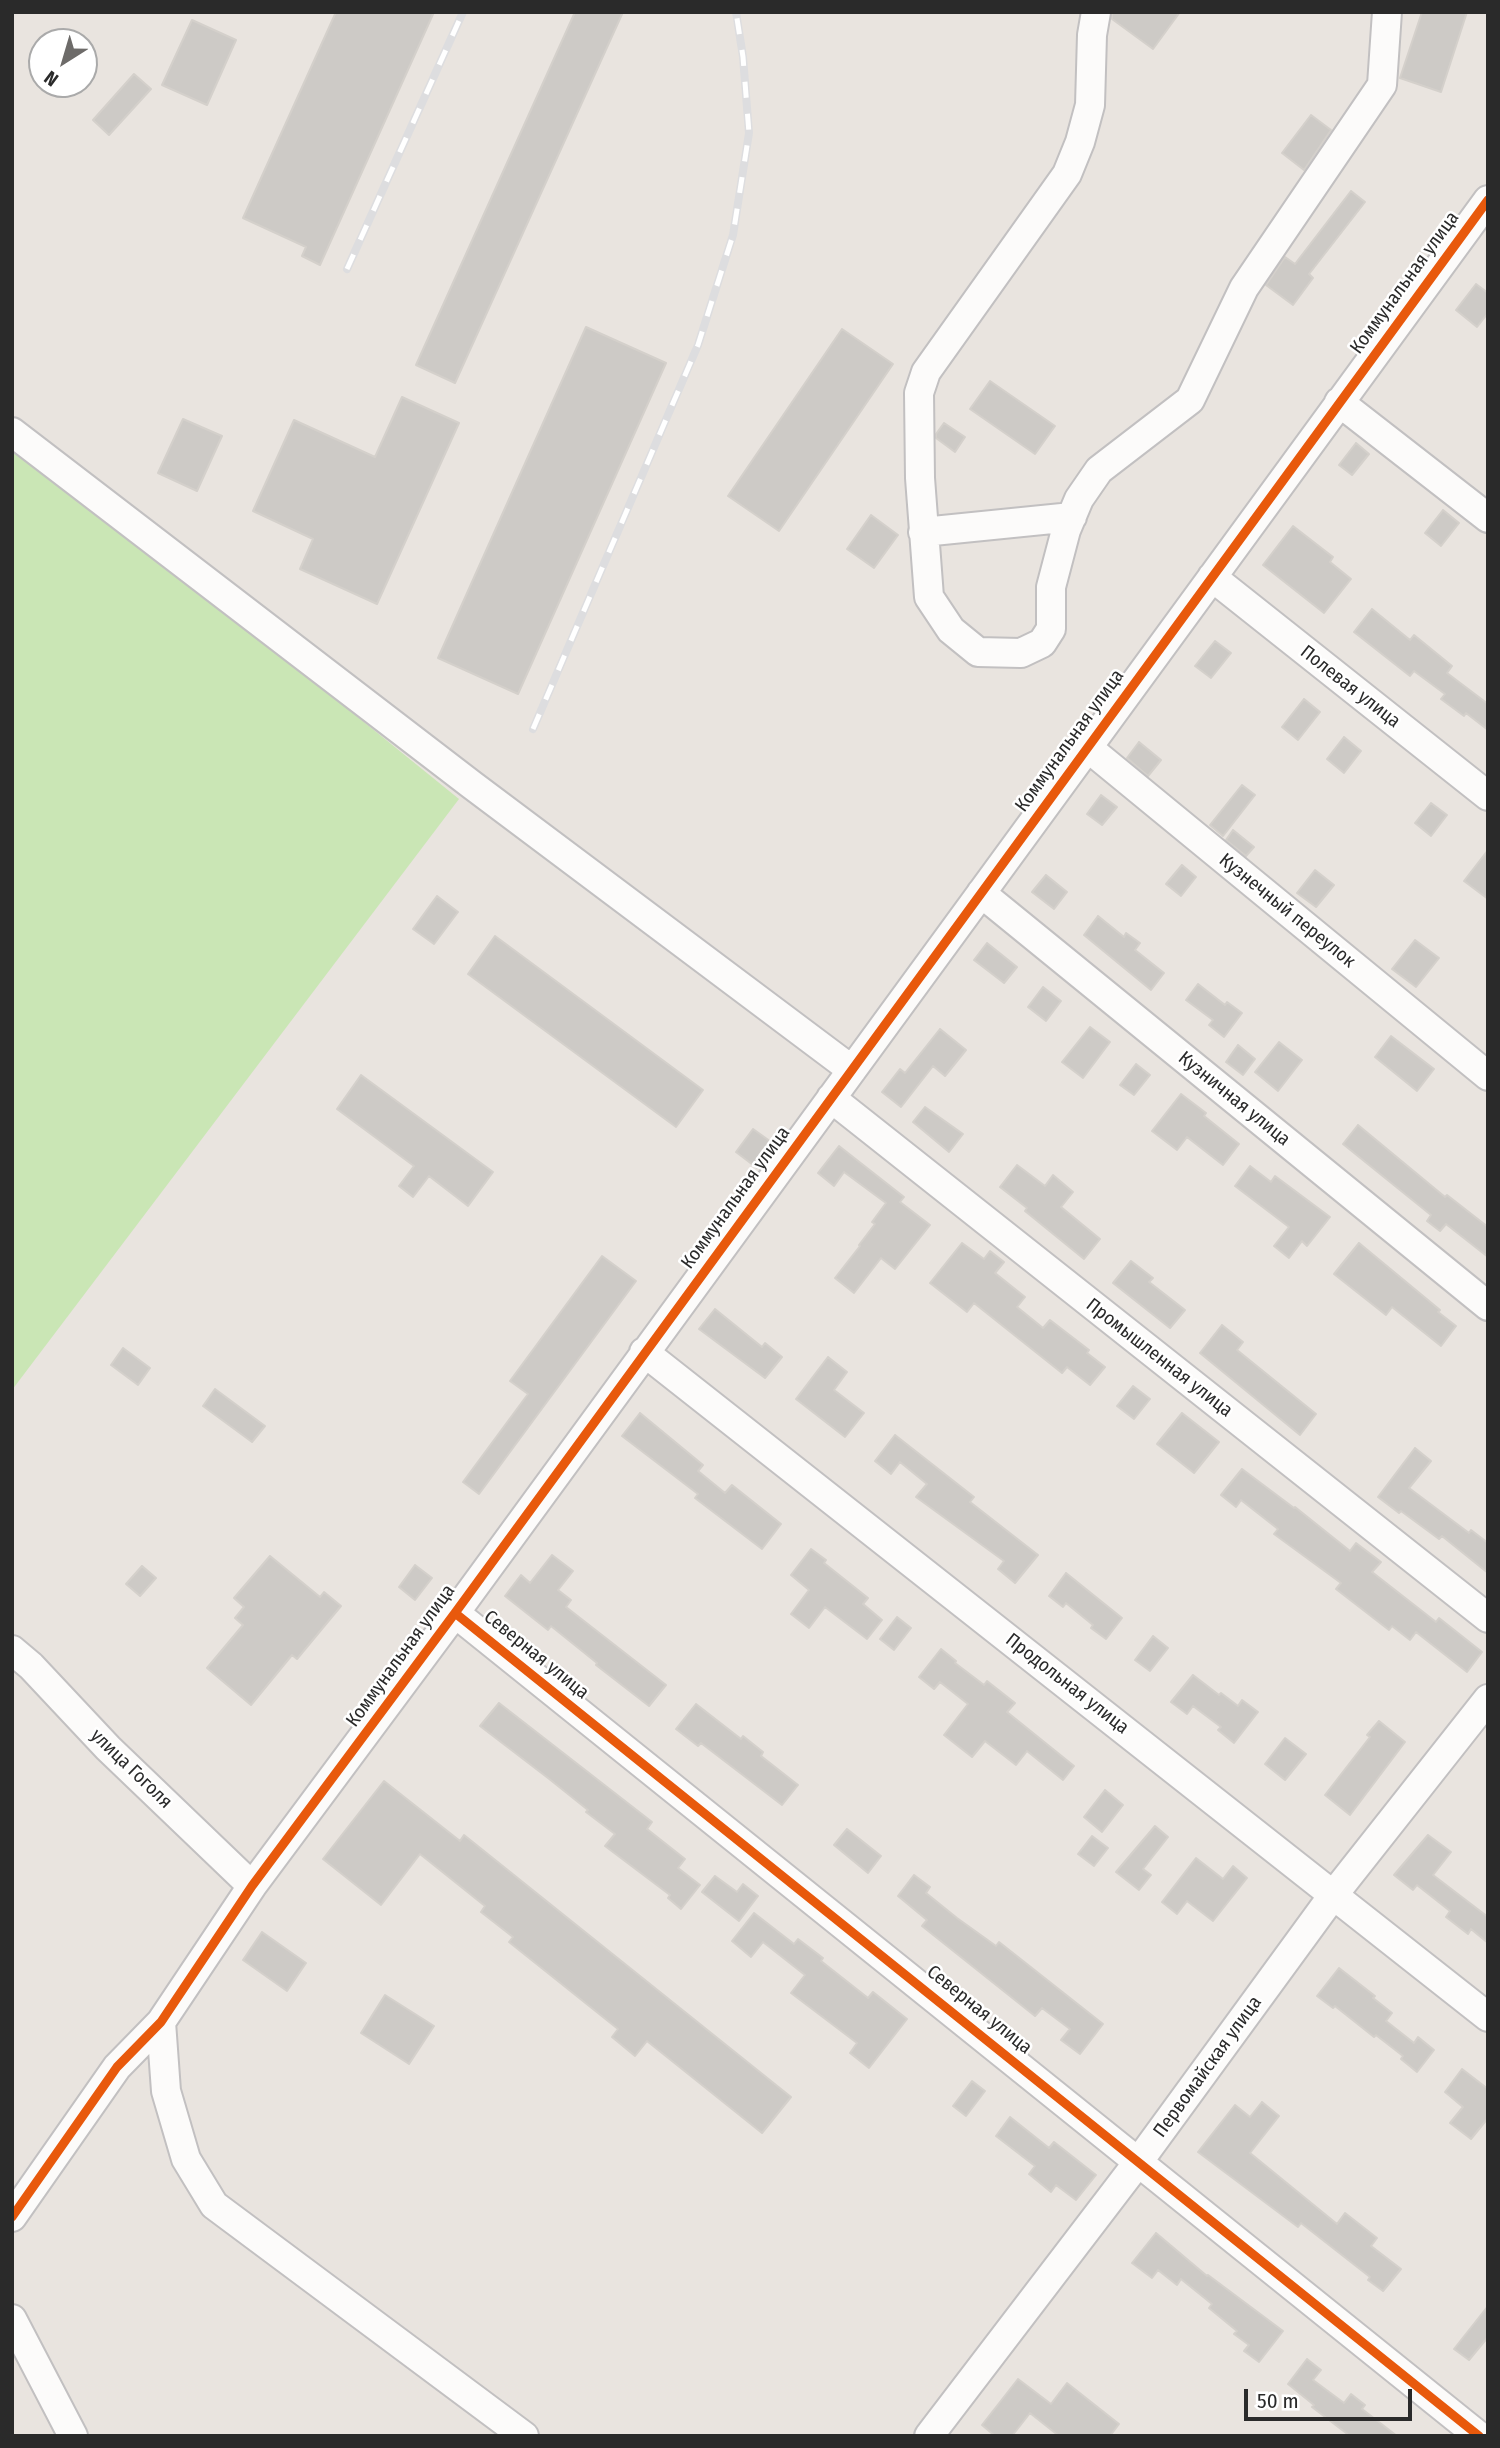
<!DOCTYPE html>
<html>
<head>
<meta charset="utf-8">
<style>
  body { margin:0 }
  #map { position:relative; width:1500px; height:2448px; overflow:hidden; background:#e9e4df; font-family:"Fira Sans Condensed",sans-serif }
  canvas { display:block }
  .frame { position:absolute; inset:0; border:14px solid #2a2a2a; pointer-events:none }
  .north { position:absolute; left:28px; top:28px; width:70px; height:70px; box-sizing:border-box; background:#fff; border:2px solid #aaa; border-radius:50%; rotate:217deg; font-size:19px; font-weight:700; line-height:28px; text-align:center; color:#2a2a2a }
  .north::after { content:''; display:block; margin:auto; width:24px; height:32px; background:#6d6b69; clip-path:polygon(50% 0,100% 100%,50% 72%,0 100%) }
  .scale { position:absolute; left:1244px; top:2389px; width:168px; height:32px; box-sizing:border-box; border:4px solid #2a2a2a; border-top:0; padding-left:9px; font-size:21px; line-height:24px; white-space:nowrap; color:#2a2a2a; -webkit-text-stroke:5px #fff; paint-order:stroke }
</style>
</head>
<body>
<div id="map">
<canvas width="1500" height="2448"></canvas>
<div class="frame"></div>
<div class="north">N</div>
<div class="scale">50 m</div>
</div>
<script>
const context = document.querySelector('canvas').getContext('2d');
context.lineJoin = 'round';
function fill(path, color) { context.fillStyle = color; context.fill(path, 'evenodd'); }
const poly = rows => new Path2D(rows.map(r => 'M' + r).join(''));
function stroke(path, color, width, dash) { context.strokeStyle = color; context.lineWidth = width; context.lineCap = dash ? 'butt' : 'round'; context.setLineDash(dash || []); context.stroke(path); }
function label(font, color, halo, rows, align = 'center') {
  context.font = font + ' "Fira Sans Condensed",sans-serif'; context.lineWidth = 5; context.setLineDash([]); context.textBaseline = 'middle'; context.strokeStyle = halo; context.fillStyle = color; for (const [text, x, y, turn = 0] of rows) {
    context.save(); context.translate(x, y); context.rotate((+turn || 0) * Math.PI / 180); context.textAlign = isNaN(turn) ? turn : align; if (halo) context.strokeText(text, 0, 0); context.fillText(text, 0, 0); context.restore();
  }
}
const green = poly([
  [12,437,459,799,12,1390]
]);
const building = poly([
  [336,12,434,12,320,265,302,256,306,247,243,218,336,12],
  [575,12,623,12,455,383,416,365,575,12],
  [1112,12,1180,12,1153,49,1112,19,1112,12],
  [1422,12,1467,12,1441,92,1400,78,1422,12],
  [192,20,236,40,207,105,162,85,192,20],
  [134,74,151,89,109,135,93,120,134,74],
  [1311,115,1331,130,1304,170,1282,153,1311,115],
  [1351,191,1365,202,1309,274,1313,278,1293,305,1266,285,1285,257,1295,264,1351,191],
  [1476,284,1488,293,1488,313,1477,327,1456,310,1476,284],
  [586,327,666,363,518,694,438,658,586,327],
  [842,329,893,364,779,531,728,496,842,329],
  [990,381,1055,426,1035,454,970,409,990,381],
  [402,397,459,423,377,604,300,569,313,539,253,511,294,420,375,457,402,397],
  [183,419,222,436,197,491,158,473,183,419],
  [944,423,965,437,955,452,936,438,936,434,944,423],
  [1356,443,1369,454,1352,475,1339,465,1356,443],
  [1443,510,1459,523,1441,546,1425,533,1443,510],
  [871,515,898,535,874,568,847,549,871,515],
  [1293,526,1333,557,1330,562,1351,579,1324,613,1263,565,1293,526],
  [1372,609,1410,640,1414,635,1452,666,1447,673,1488,704,1488,730,1466,713,1464,716,1441,699,1445,694,1414,671,1410,676,1354,632,1372,609],
  [1215,641,1231,653,1211,678,1195,666,1215,641],
  [1304,699,1320,712,1298,740,1282,727,1304,699],
  [1344,737,1361,751,1344,773,1327,759,1344,737],
  [1139,742,1161,760,1148,776,1127,758,1139,742],
  [1242,785,1255,795,1223,836,1210,825,1242,785],
  [1101,795,1117,807,1102,825,1087,814,1101,795],
  [1431,803,1447,815,1431,836,1415,823,1431,803],
  [1233,830,1254,847,1246,856,1226,840,1233,830],
  [1488,850,1488,899,1464,881,1488,850],
  [1182,865,1196,877,1181,896,1166,884,1182,865],
  [1315,870,1334,885,1316,907,1297,893,1315,870],
  [1046,875,1067,892,1054,909,1032,892,1046,875],
  [437,896,458,912,434,944,413,929,437,896],
  [1098,916,1124,937,1126,933,1140,943,1135,950,1164,973,1151,990,1084,935,1098,916],
  [495,936,703,1090,676,1127,468,974,495,936],
  [1415,940,1439,958,1416,987,1392,969,1415,940],
  [987,943,1017,967,1004,983,974,960,987,943],
  [1198,984,1225,1005,1227,1002,1242,1013,1224,1037,1209,1025,1213,1020,1186,1000,1198,984],
  [1043,987,1061,1001,1046,1021,1028,1007,1043,987],
  [1090,1027,1110,1042,1083,1078,1062,1062,1090,1027],
  [940,1029,966,1050,945,1076,933,1066,901,1107,882,1092,900,1069,905,1073,940,1029],
  [1391,1036,1434,1069,1417,1091,1375,1057,1391,1036],
  [1279,1042,1302,1060,1278,1091,1255,1072,1279,1042],
  [1238,1045,1255,1059,1243,1075,1226,1062,1238,1045],
  [1136,1064,1150,1075,1134,1095,1120,1085,1136,1064],
  [361,1075,493,1172,468,1206,429,1176,413,1197,399,1186,414,1166,337,1109,361,1075],
  [1181,1094,1206,1113,1204,1116,1239,1144,1223,1165,1187,1137,1177,1150,1152,1131,1181,1094],
  [925,1107,963,1134,949,1152,913,1122,925,1107],
  [1358,1125,1445,1197,1447,1195,1488,1227,1488,1257,1446,1224,1440,1231,1427,1221,1431,1215,1343,1144,1358,1125],
  [753,1129,774,1144,757,1168,736,1152,753,1129],
  [839,1146,904,1197,900,1202,930,1225,895,1269,881,1258,854,1293,835,1278,860,1246,859,1245,875,1224,872,1222,886,1203,844,1172,834,1186,818,1173,839,1146],
  [1017,1165,1045,1186,1053,1175,1073,1192,1061,1207,1100,1239,1084,1259,1025,1211,1027,1208,1000,1187,1017,1165],
  [1250,1166,1271,1182,1275,1176,1330,1217,1307,1246,1302,1241,1289,1258,1274,1246,1289,1227,1235,1186,1250,1166],
  [962,1243,984,1259,990,1251,1004,1262,995,1273,1025,1297,1017,1307,1043,1328,1050,1320,1089,1350,1087,1353,1105,1367,1090,1385,1067,1367,1062,1373,974,1303,967,1312,930,1283,962,1243],
  [1359,1243,1440,1310,1438,1312,1456,1326,1441,1346,1392,1307,1386,1315,1334,1274,1359,1243],
  [602,1256,636,1281,479,1494,463,1482,528,1394,510,1381,602,1256],
  [1131,1261,1153,1278,1149,1282,1185,1310,1170,1328,1113,1283,1131,1261],
  [715,1309,762,1347,765,1343,782,1357,765,1378,699,1329,715,1309],
  [1222,1325,1243,1342,1237,1350,1316,1414,1300,1435,1200,1353,1222,1325],
  [123,1348,150,1368,138,1385,111,1365,123,1348],
  [828,1357,847,1372,834,1390,864,1413,845,1437,796,1399,828,1357],
  [1133,1386,1150,1399,1134,1419,1117,1406,1133,1386],
  [215,1389,265,1426,252,1442,203,1406,215,1389],
  [640,1413,703,1465,698,1471,725,1493,732,1485,781,1524,762,1549,695,1498,698,1494,622,1436,640,1413],
  [1182,1413,1219,1442,1194,1473,1157,1444,1182,1413],
  [895,1435,974,1497,970,1502,1038,1555,1015,1583,998,1569,1004,1561,916,1497,927,1484,900,1462,891,1474,875,1461,895,1435],
  [1415,1448,1431,1461,1409,1488,1469,1533,1471,1530,1488,1543,1488,1573,1442,1536,1439,1539,1401,1511,1399,1513,1378,1497,1415,1448],
  [1242,1469,1294,1508,1295,1507,1350,1551,1356,1543,1381,1562,1372,1572,1436,1622,1439,1618,1482,1652,1467,1672,1416,1632,1410,1640,1392,1626,1389,1630,1336,1589,1341,1583,1274,1534,1278,1529,1241,1500,1236,1507,1221,1495,1242,1469],
  [811,1549,826,1560,824,1563,868,1598,863,1604,882,1620,867,1639,825,1607,809,1628,791,1614,809,1590,791,1575,811,1549],
  [552,1555,573,1571,558,1590,571,1600,566,1607,666,1685,649,1706,596,1665,597,1663,551,1626,548,1630,505,1596,521,1575,530,1583,552,1555],
  [270,1556,320,1597,324,1592,341,1606,297,1659,292,1655,251,1705,207,1668,243,1625,235,1618,244,1607,234,1598,270,1556],
  [415,1565,432,1578,415,1600,399,1587,415,1565],
  [142,1566,156,1578,140,1596,126,1584,142,1566],
  [1066,1573,1122,1618,1106,1639,1091,1628,1093,1625,1066,1603,1063,1607,1049,1596,1066,1573],
  [897,1617,911,1628,894,1650,880,1639,897,1617],
  [1153,1636,1168,1648,1150,1671,1135,1660,1153,1636],
  [941,1649,956,1661,955,1663,984,1685,987,1681,1015,1703,1007,1712,1074,1766,1063,1780,1027,1751,1016,1765,985,1741,972,1757,944,1735,968,1704,940,1682,934,1689,919,1677,941,1649],
  [1193,1675,1219,1695,1221,1693,1238,1706,1242,1700,1258,1712,1234,1743,1218,1730,1221,1727,1193,1706,1187,1714,1171,1702,1193,1675],
  [499,1703,652,1822,647,1829,685,1859,678,1868,700,1885,681,1909,668,1898,670,1895,605,1846,615,1834,586,1812,588,1810,548,1778,480,1726,499,1703],
  [696,1704,741,1739,743,1736,763,1752,761,1756,798,1785,782,1805,701,1743,698,1746,676,1729,696,1704],
  [1379,1721,1405,1742,1350,1815,1325,1795,1370,1737,1367,1735,1379,1721],
  [1285,1738,1306,1754,1285,1780,1265,1764,1285,1738],
  [384,1781,460,1841,464,1835,791,2097,762,2133,647,2041,635,2056,612,2037,618,2029,509,1942,513,1937,481,1912,485,1906,420,1854,381,1905,323,1859,384,1781],
  [1105,1790,1123,1805,1102,1832,1084,1817,1105,1790],
  [1155,1826,1168,1837,1143,1869,1151,1875,1139,1890,1116,1872,1155,1826],
  [847,1829,881,1856,868,1873,834,1845,847,1829],
  [1428,1835,1451,1852,1433,1875,1488,1917,1488,1943,1471,1929,1468,1934,1446,1917,1450,1911,1417,1885,1413,1890,1394,1875,1428,1835],
  [1092,1836,1108,1848,1094,1866,1078,1854,1092,1836],
  [1196,1858,1223,1879,1233,1866,1247,1878,1213,1921,1187,1901,1177,1914,1162,1902,1196,1858],
  [914,1875,930,1887,926,1893,957,1918,996,1946,999,1942,1103,2024,1080,2054,1061,2040,1070,2029,1042,2008,1035,2016,922,1926,927,1920,898,1896,914,1875],
  [715,1876,737,1892,743,1884,758,1896,739,1921,702,1892,715,1876],
  [754,1913,794,1944,798,1939,823,1958,821,1961,868,1998,873,1992,907,2019,869,2068,850,2053,857,2043,791,1993,805,1975,763,1942,751,1957,732,1941,754,1913],
  [262,1932,306,1963,287,1991,243,1960,262,1932],
  [1339,1968,1375,1996,1373,1998,1392,2013,1386,2021,1414,2043,1418,2037,1434,2050,1417,2072,1401,2059,1403,2056,1376,2035,1374,2037,1335,2006,1333,2008,1317,1996,1339,1968],
  [385,1995,434,2026,409,2064,361,2033,385,1995],
  [1462,2069,1488,2089,1488,2118,1471,2139,1450,2123,1463,2107,1445,2092,1462,2069],
  [972,2081,985,2091,966,2116,953,2106,972,2081],
  [1262,2102,1279,2116,1250,2153,1337,2224,1345,2213,1377,2238,1371,2246,1401,2269,1383,2291,1368,2280,1370,2277,1301,2223,1298,2227,1198,2152,1235,2105,1250,2117,1262,2102],
  [1010,2117,1049,2148,1054,2142,1096,2175,1076,2200,1056,2185,1051,2192,1029,2174,1035,2166,996,2136,1010,2117],
  [1156,2233,1207,2276,1208,2275,1283,2331,1259,2362,1244,2351,1249,2345,1234,2334,1237,2331,1209,2308,1212,2304,1181,2279,1177,2285,1158,2270,1152,2278,1132,2263,1156,2233],
  [1488,2306,1488,2337,1469,2360,1454,2349,1488,2306],
  [1307,2359,1321,2370,1313,2380,1344,2403,1351,2394,1365,2405,1362,2409,1397,2436,1350,2436,1312,2407,1314,2405,1288,2384,1307,2359],
  [1018,2379,1051,2404,1067,2383,1119,2424,1110,2436,1059,2436,1030,2413,1012,2436,995,2436,982,2425,1018,2379]
]);
const minor = poly([
  [1096,12,1092,35,1090,105,1080,142,1067,174,926,372,919,393,920,478,929,597,951,630,978,652,1021,653,1042,643,1051,629,1051,587,1066,530,1079,499,1099,470,1190,400,1244,288,1382,85,1387,12],
  [1339,402,1488,518],
  [12,432,472,785,852,1070],
  [923,532,1072,517],
  [1212,577,1488,796],
  [1087,747,1488,1076],
  [981,893,1488,1306],
  [831,1098,1488,1618],
  [644,1352,1488,2017],
  [455,1613,1479,2436],
  [12,1650,31,1666,108,1748,252,1886],
  [161,2022,166,2091,186,2159,214,2205,524,2436],
  [12,2217,117,2067,161,2022,252,1886,455,1613,1488,200],
  [12,2319,73,2436],
  [929,2436,1139,2161,1334,1894,1488,1699]
]);
const rail = poly([
  [347,269,463,12],
  [533,729,698,345,733,235,749,133,743,57,736,12]
]);
const cycleway = poly([
  [455,1613,1479,2436],
  [12,2217,117,2067,161,2022,252,1886,455,1613,1488,200]
]);
const streetNames = [
  ["Коммунальная улица",1405,283,-54],
  ["Полевая улица",1350,687,38],
  ["Коммунальная улица",1070,741,-54],
  ["Кузнечный переулок",1287,911,39],
  ["Кузничная улица",1234,1099,39],
  ["Коммунальная улица",736,1198,-54],
  ["Промышленная улица",1159,1358,38],
  ["Северная улица",536,1655,39],
  ["Коммунальная улица",401,1656,-54],
  ["Продольная улица",1067,1684,38],
  ["улица Гоголя",131,1769,44],
  ["Северная улица",979,2010,39],
  ["Первомайская улица",1208,2067,-54]
];
fill(green, '#cae6b5');
fill(building, '#cdcac6');
stroke(building, '#d4d0cb', 2);
stroke(minor, '#c2c0c1', 32);
stroke(minor, '#fcfbfa', 28);
stroke(rail, '#dddddf', 8);
stroke(rail, '#fff', 5, [16]);
stroke(cycleway, '#e8590c', 9);
label('19px', '#2a2a2a', '#fff', streetNames);
</script>
</body>
</html>
